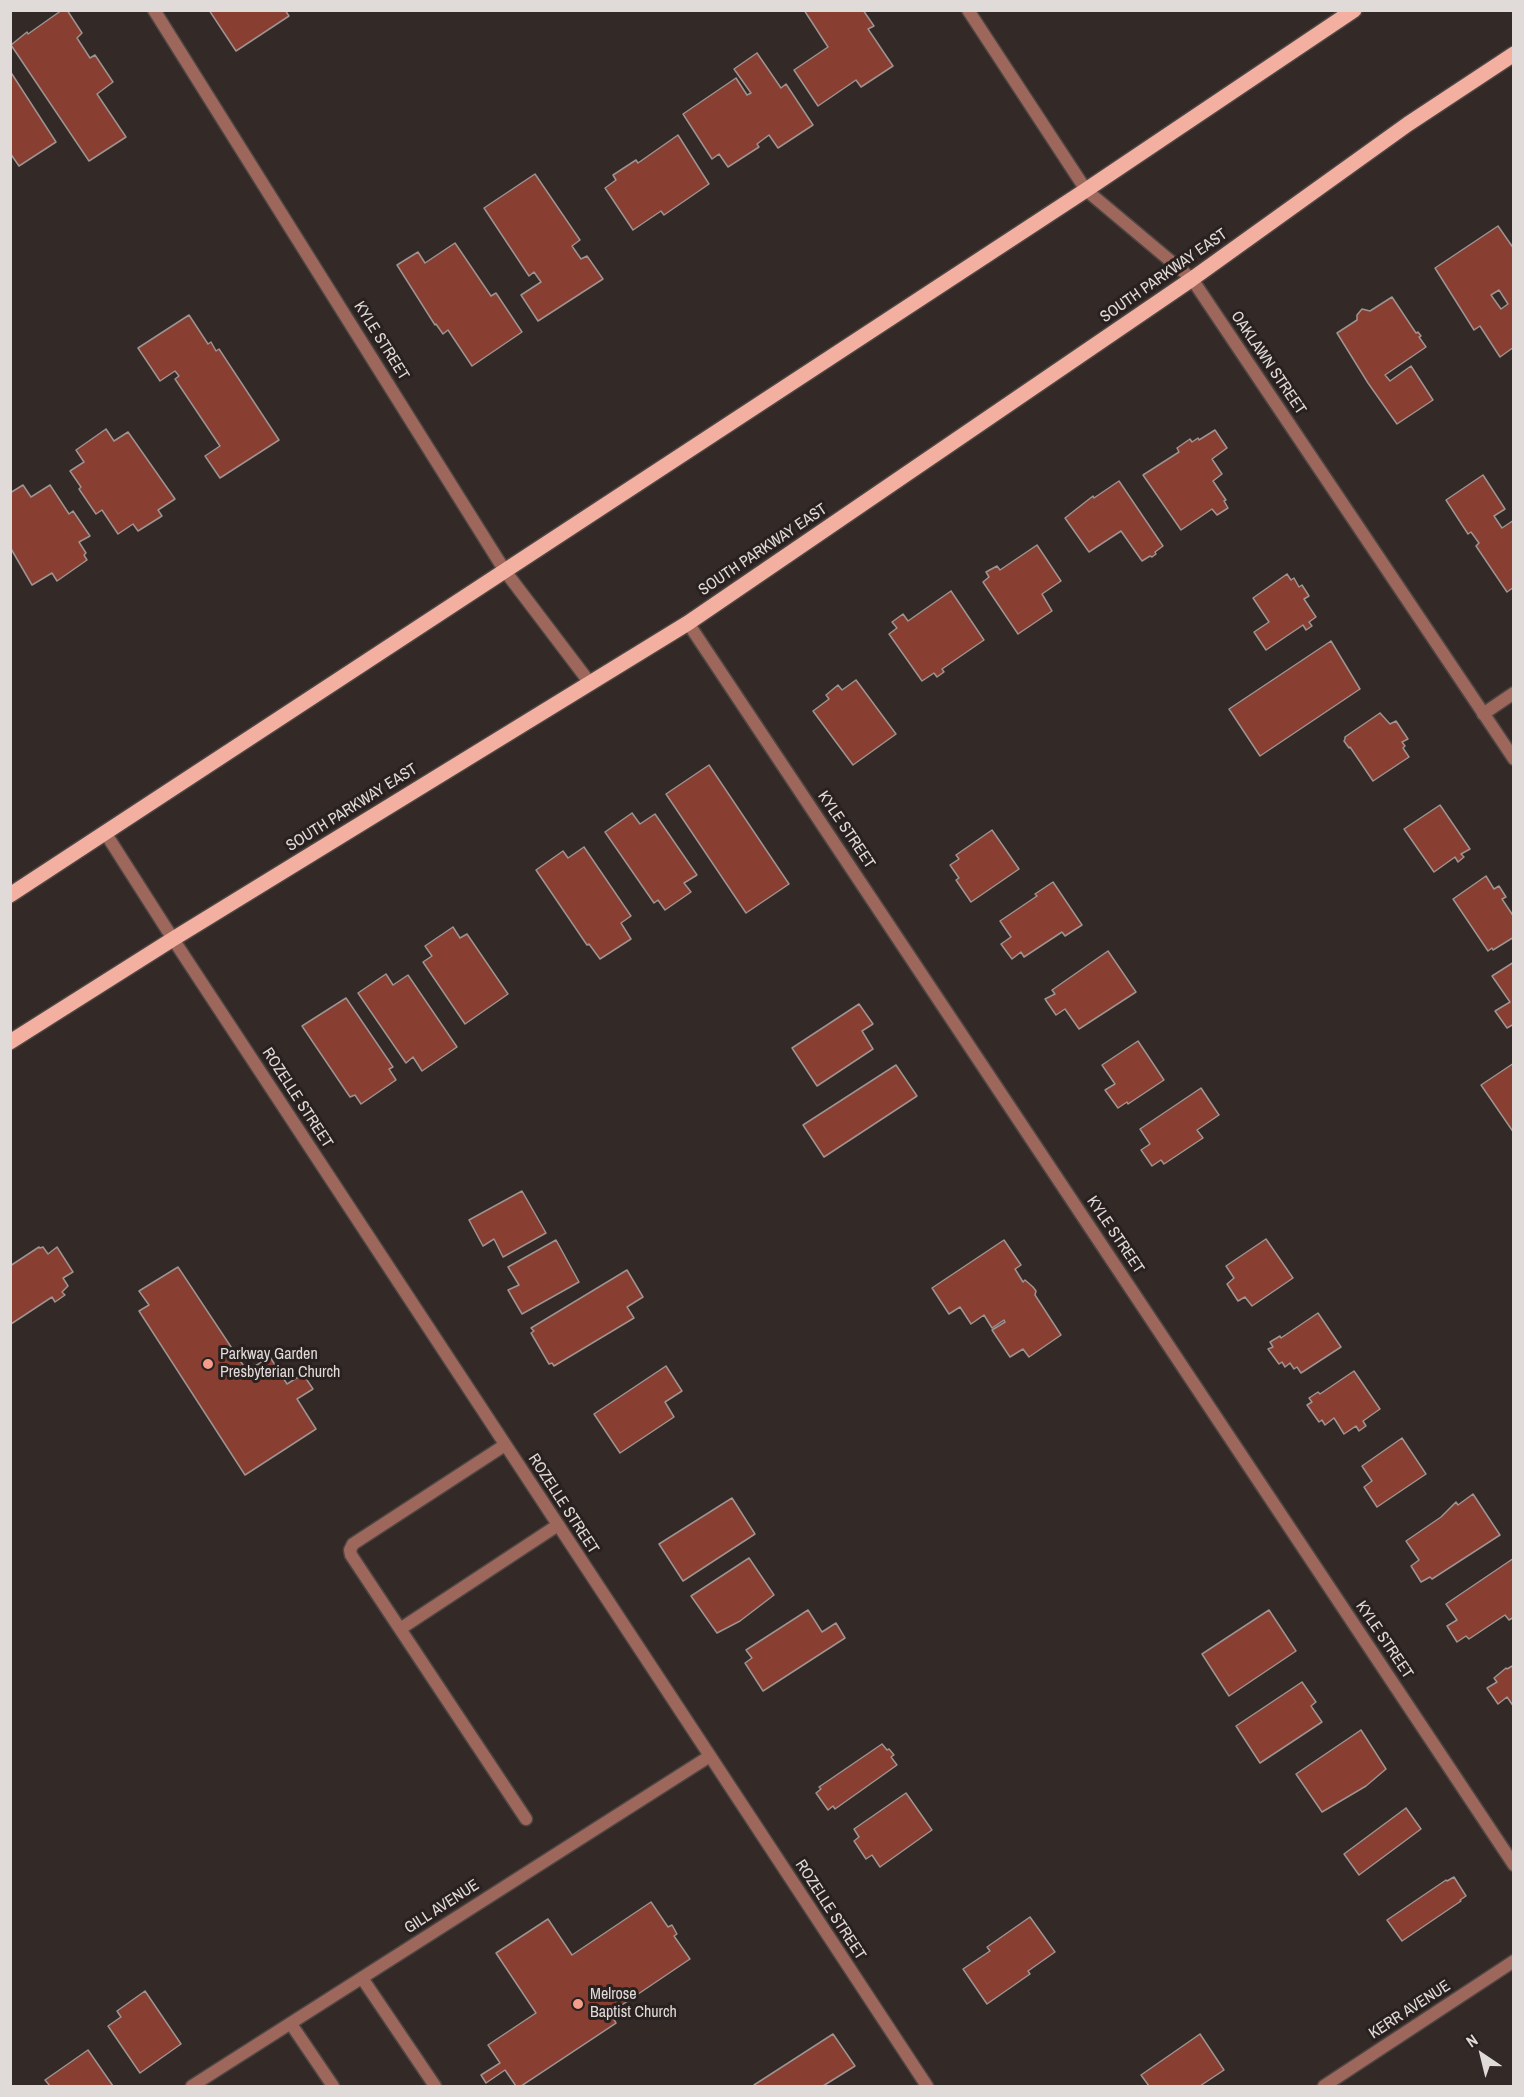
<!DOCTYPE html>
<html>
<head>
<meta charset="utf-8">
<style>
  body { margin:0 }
  #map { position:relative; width:1524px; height:2097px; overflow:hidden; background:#332a28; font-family:"Archivo Narrow",sans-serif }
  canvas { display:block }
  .frame { position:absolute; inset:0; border:12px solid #e0dad9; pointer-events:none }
  .north { position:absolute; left:1452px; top:2025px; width:60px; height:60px; -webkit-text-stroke:4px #29211f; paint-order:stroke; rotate:325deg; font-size:16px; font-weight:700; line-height:24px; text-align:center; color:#e0dad9 }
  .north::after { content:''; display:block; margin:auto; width:21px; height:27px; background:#e0dad9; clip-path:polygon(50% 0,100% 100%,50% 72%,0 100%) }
</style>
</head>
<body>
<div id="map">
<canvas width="1524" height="2097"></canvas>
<div class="frame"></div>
<div class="north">N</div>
</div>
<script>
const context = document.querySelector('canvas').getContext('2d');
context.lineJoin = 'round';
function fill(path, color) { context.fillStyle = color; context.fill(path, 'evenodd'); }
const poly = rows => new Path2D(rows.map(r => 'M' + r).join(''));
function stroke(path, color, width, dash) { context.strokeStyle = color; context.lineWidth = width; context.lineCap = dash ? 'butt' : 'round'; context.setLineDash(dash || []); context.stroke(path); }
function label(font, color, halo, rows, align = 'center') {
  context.font = font + ' "Archivo Narrow",sans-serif'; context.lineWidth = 6; context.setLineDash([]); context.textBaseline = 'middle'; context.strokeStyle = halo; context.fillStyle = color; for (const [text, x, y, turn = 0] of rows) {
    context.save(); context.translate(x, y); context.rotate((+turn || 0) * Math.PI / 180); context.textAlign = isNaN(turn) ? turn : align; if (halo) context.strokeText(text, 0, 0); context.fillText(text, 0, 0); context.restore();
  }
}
const building = poly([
  [62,10,67,10,82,33,77,38,90,58,95,55,113,82,97,94,126,137,89,161,11,45,27,32,28,34,62,10],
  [209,10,285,10,289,16,236,51,209,10],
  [804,10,863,10,874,26,868,29,893,66,861,87,856,80,818,106,794,70,828,47,804,10],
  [757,53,781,88,786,84,813,125,778,148,769,135,757,144,759,147,728,167,719,154,712,159,683,114,736,78,747,95,751,93,734,69,757,53],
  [10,71,56,142,19,166,10,153,10,71],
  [678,135,709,184,664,215,661,211,633,230,605,188,616,180,613,175,636,160,638,163,678,135],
  [535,174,580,240,572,246,581,259,587,256,603,279,538,321,521,295,541,282,534,272,529,276,484,208,535,174],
  [1498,226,1514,249,1514,347,1500,357,1480,326,1474,330,1435,268,1498,226],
  [1499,290,1508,304,1501,309,1491,295,1499,290],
  [455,243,491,296,496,293,522,332,472,366,448,330,443,334,436,324,435,325,397,265,418,252,425,263,455,243],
  [1392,297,1416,333,1418,332,1421,336,1419,337,1426,347,1385,375,1390,381,1411,366,1433,400,1397,424,1368,383,1337,333,1357,320,1357,315,1362,309,1370,311,1392,297],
  [189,315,208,344,211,342,216,351,219,349,279,440,220,478,205,456,220,446,175,379,179,376,175,371,160,381,138,348,189,315],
  [106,429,114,441,128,432,175,499,158,510,162,516,138,531,133,524,118,534,102,510,96,514,79,489,81,487,70,471,84,462,76,450,106,429],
  [1215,430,1227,448,1212,459,1222,474,1213,481,1226,500,1224,501,1228,508,1217,515,1212,509,1181,530,1143,475,1179,452,1177,448,1190,439,1192,442,1198,438,1199,440,1215,430],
  [1483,475,1505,509,1494,516,1502,528,1514,520,1514,587,1507,592,1476,546,1479,543,1471,532,1468,534,1446,500,1483,475],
  [1119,481,1163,546,1155,552,1156,554,1152,557,1150,556,1142,561,1121,531,1089,552,1065,518,1093,496,1094,498,1119,481],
  [23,485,31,497,50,485,69,514,73,511,90,536,79,542,86,553,84,555,87,560,57,581,52,573,32,585,10,547,10,493,23,485],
  [1037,545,1061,581,1042,594,1052,611,1018,634,983,582,989,577,986,572,997,566,1000,570,1037,545],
  [1287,574,1291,580,1294,578,1299,587,1302,585,1309,596,1304,599,1316,617,1309,622,1312,626,1306,630,1303,625,1266,650,1254,632,1269,622,1253,598,1287,574],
  [951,591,984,640,942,669,944,672,937,677,934,673,922,681,889,634,897,628,892,622,903,614,908,621,951,591],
  [1331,641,1360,689,1260,756,1229,709,1331,641],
  [856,680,896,734,853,765,813,711,829,699,826,695,838,685,842,690,856,680],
  [1380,713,1390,724,1396,721,1408,739,1402,742,1405,746,1403,748,1409,757,1373,781,1350,747,1349,748,1344,741,1345,739,1345,737,1380,713],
  [709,765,789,884,746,913,666,794,709,765],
  [1440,805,1470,849,1461,854,1464,857,1458,862,1455,857,1434,872,1404,829,1440,805],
  [632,813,640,824,655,814,697,875,684,883,691,892,665,910,658,900,654,903,605,832,632,813],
  [992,830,1019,869,971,902,956,880,959,878,950,865,959,859,956,855,992,830],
  [584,847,631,916,621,923,631,939,600,959,589,944,587,945,536,870,563,851,568,858,584,847],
  [1486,876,1494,889,1499,886,1506,897,1502,899,1514,917,1514,937,1493,950,1492,948,1488,951,1453,899,1486,876],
  [1053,882,1082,925,1065,936,1062,932,1024,957,1021,952,1012,959,1001,944,1011,937,1000,921,1037,896,1035,894,1053,882],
  [453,927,460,938,467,934,508,994,465,1024,423,962,432,956,425,946,453,927],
  [1108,951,1136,992,1079,1029,1065,1009,1056,1015,1045,999,1055,994,1052,990,1108,951],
  [1514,962,1514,1024,1507,1028,1495,1011,1510,1002,1492,976,1514,962],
  [386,974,393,985,408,975,457,1047,422,1071,413,1057,406,1063,358,993,386,974],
  [346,998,393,1067,389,1069,396,1080,361,1104,355,1095,350,1097,302,1026,346,998],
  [859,1004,873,1024,862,1031,873,1049,817,1086,792,1048,859,1004],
  [1138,1041,1164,1080,1128,1104,1127,1102,1118,1108,1105,1090,1115,1084,1102,1065,1138,1041],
  [1514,1063,1514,1133,1481,1085,1514,1063],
  [896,1065,917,1096,824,1157,803,1125,896,1065],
  [1201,1088,1219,1115,1197,1130,1203,1138,1164,1164,1161,1160,1152,1166,1141,1150,1150,1144,1140,1129,1201,1088],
  [522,1191,546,1233,503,1257,494,1239,483,1246,469,1220,522,1191],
  [1266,1239,1293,1278,1252,1306,1245,1297,1238,1301,1227,1284,1234,1278,1226,1266,1266,1239],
  [556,1240,579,1282,522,1314,508,1290,519,1285,508,1267,556,1240],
  [1004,1240,1021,1265,1015,1269,1023,1282,1025,1280,1033,1287,1036,1291,1035,1295,1061,1335,1029,1357,1023,1349,1010,1357,992,1330,1005,1322,1004,1320,992,1328,984,1315,971,1324,960,1307,949,1314,932,1288,1004,1240],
  [39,1247,40,1248,43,1247,48,1254,57,1247,73,1272,63,1278,68,1286,62,1292,65,1295,55,1302,52,1297,11,1324,10,1266,39,1247],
  [178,1267,247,1371,270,1357,287,1384,303,1374,313,1389,297,1399,316,1429,245,1475,139,1311,149,1305,139,1291,178,1267],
  [627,1270,643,1297,627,1307,634,1318,554,1366,552,1363,549,1364,531,1333,534,1331,531,1328,627,1270],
  [1318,1313,1341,1347,1301,1373,1297,1367,1294,1369,1290,1363,1285,1367,1282,1362,1279,1364,1268,1349,1273,1347,1270,1342,1280,1336,1281,1338,1318,1313],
  [666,1366,682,1391,665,1402,674,1417,620,1453,594,1414,666,1366],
  [1354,1371,1380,1409,1363,1421,1366,1426,1359,1431,1356,1426,1344,1434,1334,1418,1325,1425,1322,1420,1319,1422,1307,1405,1312,1402,1309,1398,1318,1392,1320,1394,1354,1371],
  [1402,1438,1426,1474,1377,1507,1364,1487,1372,1481,1362,1466,1402,1438],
  [1473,1494,1500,1535,1432,1579,1430,1577,1421,1582,1411,1566,1419,1560,1406,1541,1441,1517,1456,1502,1458,1505,1473,1494],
  [732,1498,755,1534,683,1581,659,1544,732,1498],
  [749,1558,774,1595,740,1621,717,1633,691,1596,749,1558],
  [1514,1558,1514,1617,1509,1620,1505,1615,1469,1639,1466,1636,1457,1642,1447,1626,1457,1620,1446,1604,1514,1558],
  [808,1610,822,1632,836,1623,845,1638,763,1691,745,1663,752,1658,746,1650,808,1610],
  [1269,1610,1296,1651,1229,1696,1202,1654,1269,1610],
  [1514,1665,1514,1707,1507,1697,1498,1704,1487,1688,1497,1682,1494,1678,1506,1668,1507,1669,1514,1665],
  [1302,1682,1316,1702,1311,1706,1322,1722,1260,1763,1236,1726,1302,1682],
  [1361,1730,1386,1769,1366,1786,1322,1812,1296,1774,1361,1730],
  [882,1744,887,1750,889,1749,894,1755,891,1757,897,1765,835,1809,833,1806,828,1810,816,1793,821,1789,819,1787,882,1744],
  [906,1793,932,1830,880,1867,872,1855,866,1859,854,1841,859,1837,854,1829,906,1793],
  [1406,1808,1421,1829,1359,1875,1344,1854,1406,1808],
  [1454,1877,1466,1896,1460,1900,1461,1901,1402,1941,1387,1920,1446,1880,1447,1881,1454,1877],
  [651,1902,668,1927,672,1925,677,1934,674,1936,690,1959,610,2013,616,2023,521,2086,516,2086,505,2070,486,2083,481,2075,500,2063,488,2045,536,2013,496,1953,548,1919,572,1955,651,1902],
  [1030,1917,1055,1952,1028,1971,1030,1974,987,2004,963,1969,990,1951,987,1947,1030,1917],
  [145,1991,181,2044,140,2073,108,2026,121,2017,117,2011,145,1991],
  [833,2034,855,2066,823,2086,755,2086,754,2085,833,2034],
  [1200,2034,1224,2070,1200,2086,1149,2086,1141,2075,1200,2034],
  [88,2050,113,2086,50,2086,45,2080,88,2050]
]);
const service = poly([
  [106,834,173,939],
  [505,1445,353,1544,350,1550,351,1555,526,1819],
  [400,1629,558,1525],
  [362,1978,435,2086],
  [291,2024,333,2086]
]);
const minor = poly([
  [154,10,505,571,590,683],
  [968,10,1086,190,1192,279,1514,759],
  [688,623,1514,1865],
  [1483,714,1514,693],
  [173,939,927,2086],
  [192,2086,710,1756],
  [1324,2086,1514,1961]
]);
const primary = poly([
  [10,895,1086,190,1354,10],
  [10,1042,173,939,688,623,1192,279,1408,124,1514,54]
]);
const markers = [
  [208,1364,6,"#f49d8b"],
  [578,2004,6,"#f49d8b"]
];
const streetNames = [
  ["SOUTH PARKWAY EAST",1164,276,-35],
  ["KYLE STREET",381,341,58],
  ["OAKLAWN STREET",1268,363,56],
  ["SOUTH PARKWAY EAST",763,550,-34],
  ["SOUTH PARKWAY EAST",352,808,-32],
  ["KYLE STREET",846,830,56],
  ["ROZELLE STREET",297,1098,57],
  ["KYLE STREET",1115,1235,56],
  ["ROZELLE STREET",563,1504,57],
  ["KYLE STREET",1384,1640,56],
  ["GILL AVENUE",442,1907,-33],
  ["ROZELLE STREET",830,1910,57],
  ["KERR AVENUE",1410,2010,-33]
];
const poiNames = [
  ["Parkway Garden",220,1355],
  ["Presbyterian Church",220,1373],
  ["Melrose",590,1995],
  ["Baptist Church",590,2013]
];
fill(building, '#883e30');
stroke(building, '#9e9391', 1.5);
stroke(service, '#4f4644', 15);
stroke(minor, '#4f4644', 15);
stroke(primary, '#4f4644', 18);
stroke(service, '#9e675b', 12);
stroke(minor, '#9e675b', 12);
stroke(primary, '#f3afa0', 15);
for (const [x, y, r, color] of markers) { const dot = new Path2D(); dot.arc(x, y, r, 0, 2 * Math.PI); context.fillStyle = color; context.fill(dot); stroke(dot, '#29211f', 2); }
label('16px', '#e0dad9', '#29211f', streetNames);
label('16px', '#e0dad9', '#29211f', poiNames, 'left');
</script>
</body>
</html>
